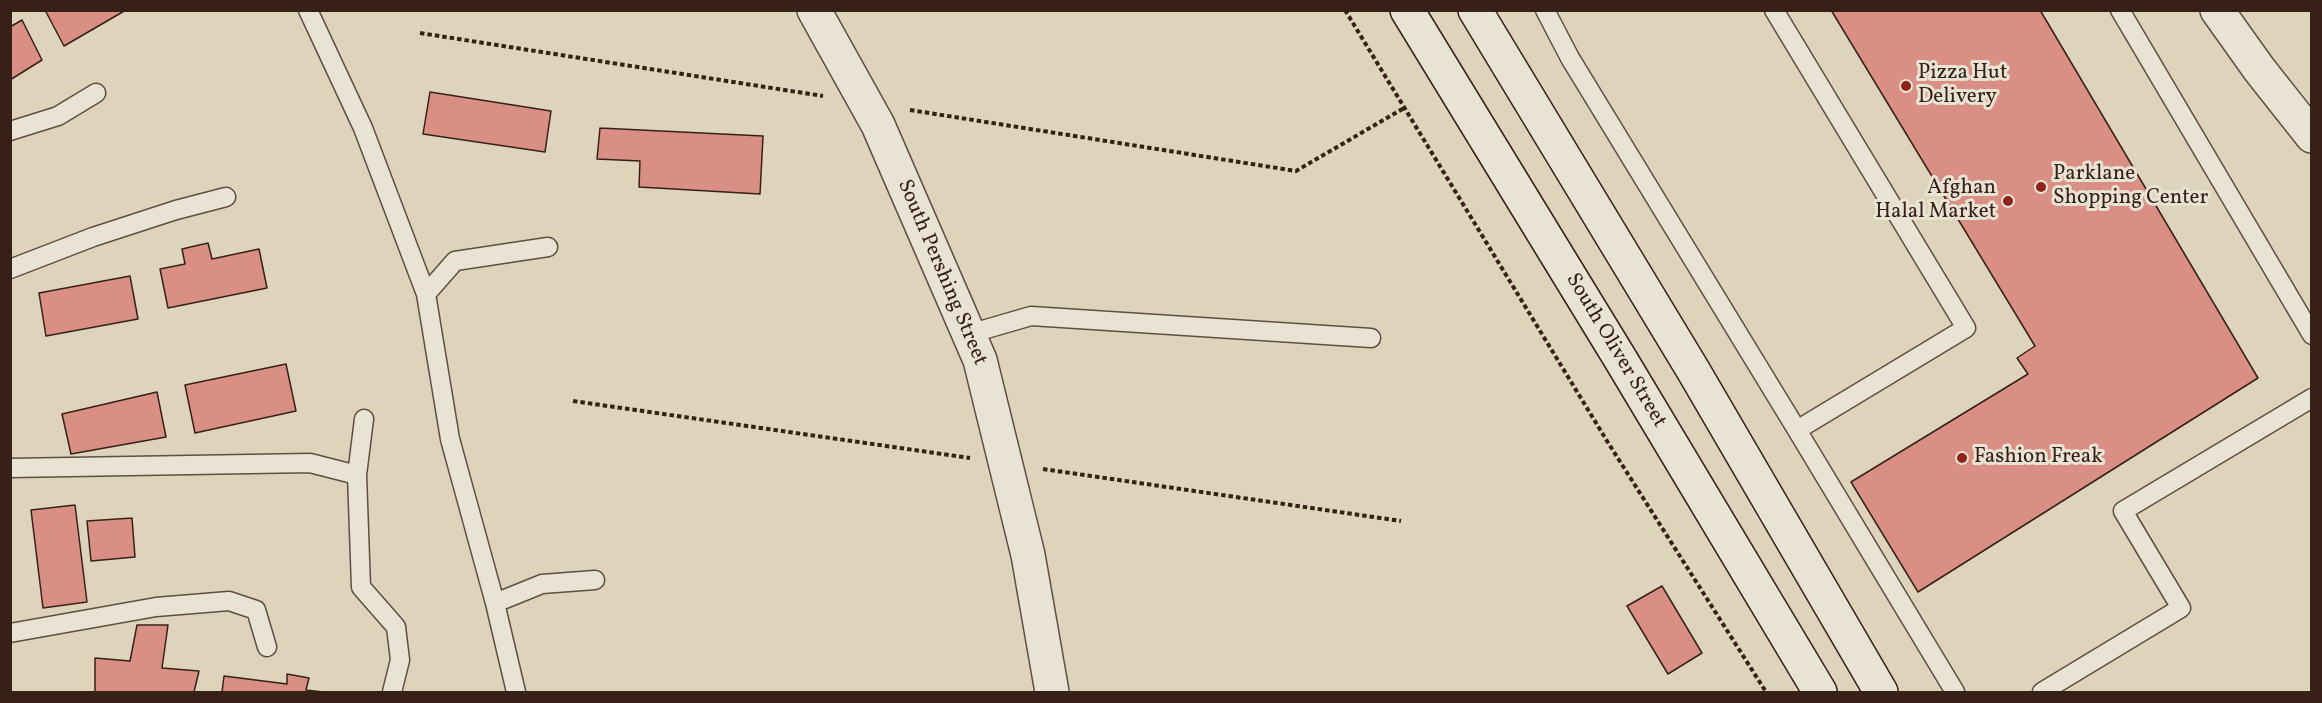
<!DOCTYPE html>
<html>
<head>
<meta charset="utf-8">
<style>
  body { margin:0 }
  #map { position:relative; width:2322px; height:703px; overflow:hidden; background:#ddd4bb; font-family:Vollkorn,serif }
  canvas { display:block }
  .frame { position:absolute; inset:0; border:12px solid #372117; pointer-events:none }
</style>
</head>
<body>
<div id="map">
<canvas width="2322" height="703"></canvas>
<div class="frame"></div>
</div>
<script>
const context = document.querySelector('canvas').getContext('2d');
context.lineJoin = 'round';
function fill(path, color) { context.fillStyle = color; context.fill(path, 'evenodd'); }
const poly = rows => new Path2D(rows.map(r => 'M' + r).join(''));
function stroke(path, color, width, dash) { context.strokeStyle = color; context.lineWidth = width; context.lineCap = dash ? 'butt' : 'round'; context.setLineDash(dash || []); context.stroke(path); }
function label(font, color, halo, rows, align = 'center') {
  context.font = font + ' Vollkorn,serif'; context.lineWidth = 6; context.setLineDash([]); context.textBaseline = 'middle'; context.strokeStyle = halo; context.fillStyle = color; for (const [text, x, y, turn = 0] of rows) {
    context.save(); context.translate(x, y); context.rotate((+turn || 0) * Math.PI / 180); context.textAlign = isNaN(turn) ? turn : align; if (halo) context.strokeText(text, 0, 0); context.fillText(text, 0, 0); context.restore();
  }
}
const building = poly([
  [45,10,126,10,64,46,45,10],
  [1831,10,2040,10,2258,378,1918,592,1851,482,2028,374,2017,358,2035,346,1831,10],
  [22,20,42,60,10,80,10,27,22,20],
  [430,92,551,111,545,152,423,134,430,92],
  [600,128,763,136,760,194,639,187,640,161,597,159,600,128],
  [208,243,212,259,259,249,267,288,168,308,160,269,185,264,182,249,208,243],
  [130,276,138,319,46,336,39,293,130,276],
  [286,364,296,411,195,433,185,385,286,364],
  [157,392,166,437,71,454,62,414,157,392],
  [75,505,87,602,43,608,31,510,75,505],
  [132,518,135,557,91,561,87,521,132,518],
  [1662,586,1702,653,1668,674,1627,606,1662,586],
  [137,625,168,625,162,668,199,671,194,692,95,692,95,658,130,661,137,625],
  [287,674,309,678,306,690,323,692,222,692,224,676,287,684,287,674]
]);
const path = poly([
  [1345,10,1607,441,1766,692],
  [420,33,823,96],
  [910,110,1296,171,1404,108],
  [573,401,970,458],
  [1043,469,1401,521]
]);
const lane = poly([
  [308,10,363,128,426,294,450,439,495,603,516,692],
  [1545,10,1570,58,1797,430],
  [1774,10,1966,328,1797,430,1955,692],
  [2120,10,2312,335],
  [10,131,58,116,96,93],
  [10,269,93,237,176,210,226,197],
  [426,294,455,261,548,247],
  [969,334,1031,316,1371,338],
  [10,468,310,463,357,475,361,587,396,627,400,660,392,692],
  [357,475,364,419],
  [495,603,542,584,595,580],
  [10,633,156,607,229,601,256,610,267,647],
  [2042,692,2181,608,2123,511,2312,398]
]);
const street = poly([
  [814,10,878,125,980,360,1028,555,1052,692],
  [2217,10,2259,69,2312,136]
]);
const secondary = poly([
  [1407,10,1621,360,1820,692],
  [1475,10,1693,370,1881,692]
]);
const markers = [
  [1906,86,6,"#8f2418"],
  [2041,187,6,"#8f2418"],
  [2008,201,6,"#8f2418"],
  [1962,458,6,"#8f2418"]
];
const poiNames = [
  ["Pizza Hut",1918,74],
  ["Delivery",1918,98],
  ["Parklane",2053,175],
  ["Shopping Center",2053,199],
  ["Afghan",1996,189,"right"],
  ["Halal Market",1996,213,"right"],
  ["Fashion Freak",1974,458]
];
const streetNames = [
  ["South Pershing Street",941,273,67],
  ["South Oliver Street",1615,351,59]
];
fill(building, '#d98f84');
stroke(building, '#372117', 1.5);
stroke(lane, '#604e40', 21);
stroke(street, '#604e40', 36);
stroke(secondary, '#372117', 36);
stroke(path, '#372117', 4, [4.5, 3]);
stroke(lane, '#e9e3d3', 18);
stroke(street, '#e9e3d3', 33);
stroke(secondary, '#e9e3d3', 33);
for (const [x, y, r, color] of markers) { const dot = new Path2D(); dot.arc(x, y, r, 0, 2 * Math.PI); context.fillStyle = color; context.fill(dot); stroke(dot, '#e9e3d3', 2); }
label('21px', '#372117', '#e9e3d3', poiNames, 'left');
label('21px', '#372117', '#e9e3d3', streetNames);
</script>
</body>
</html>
